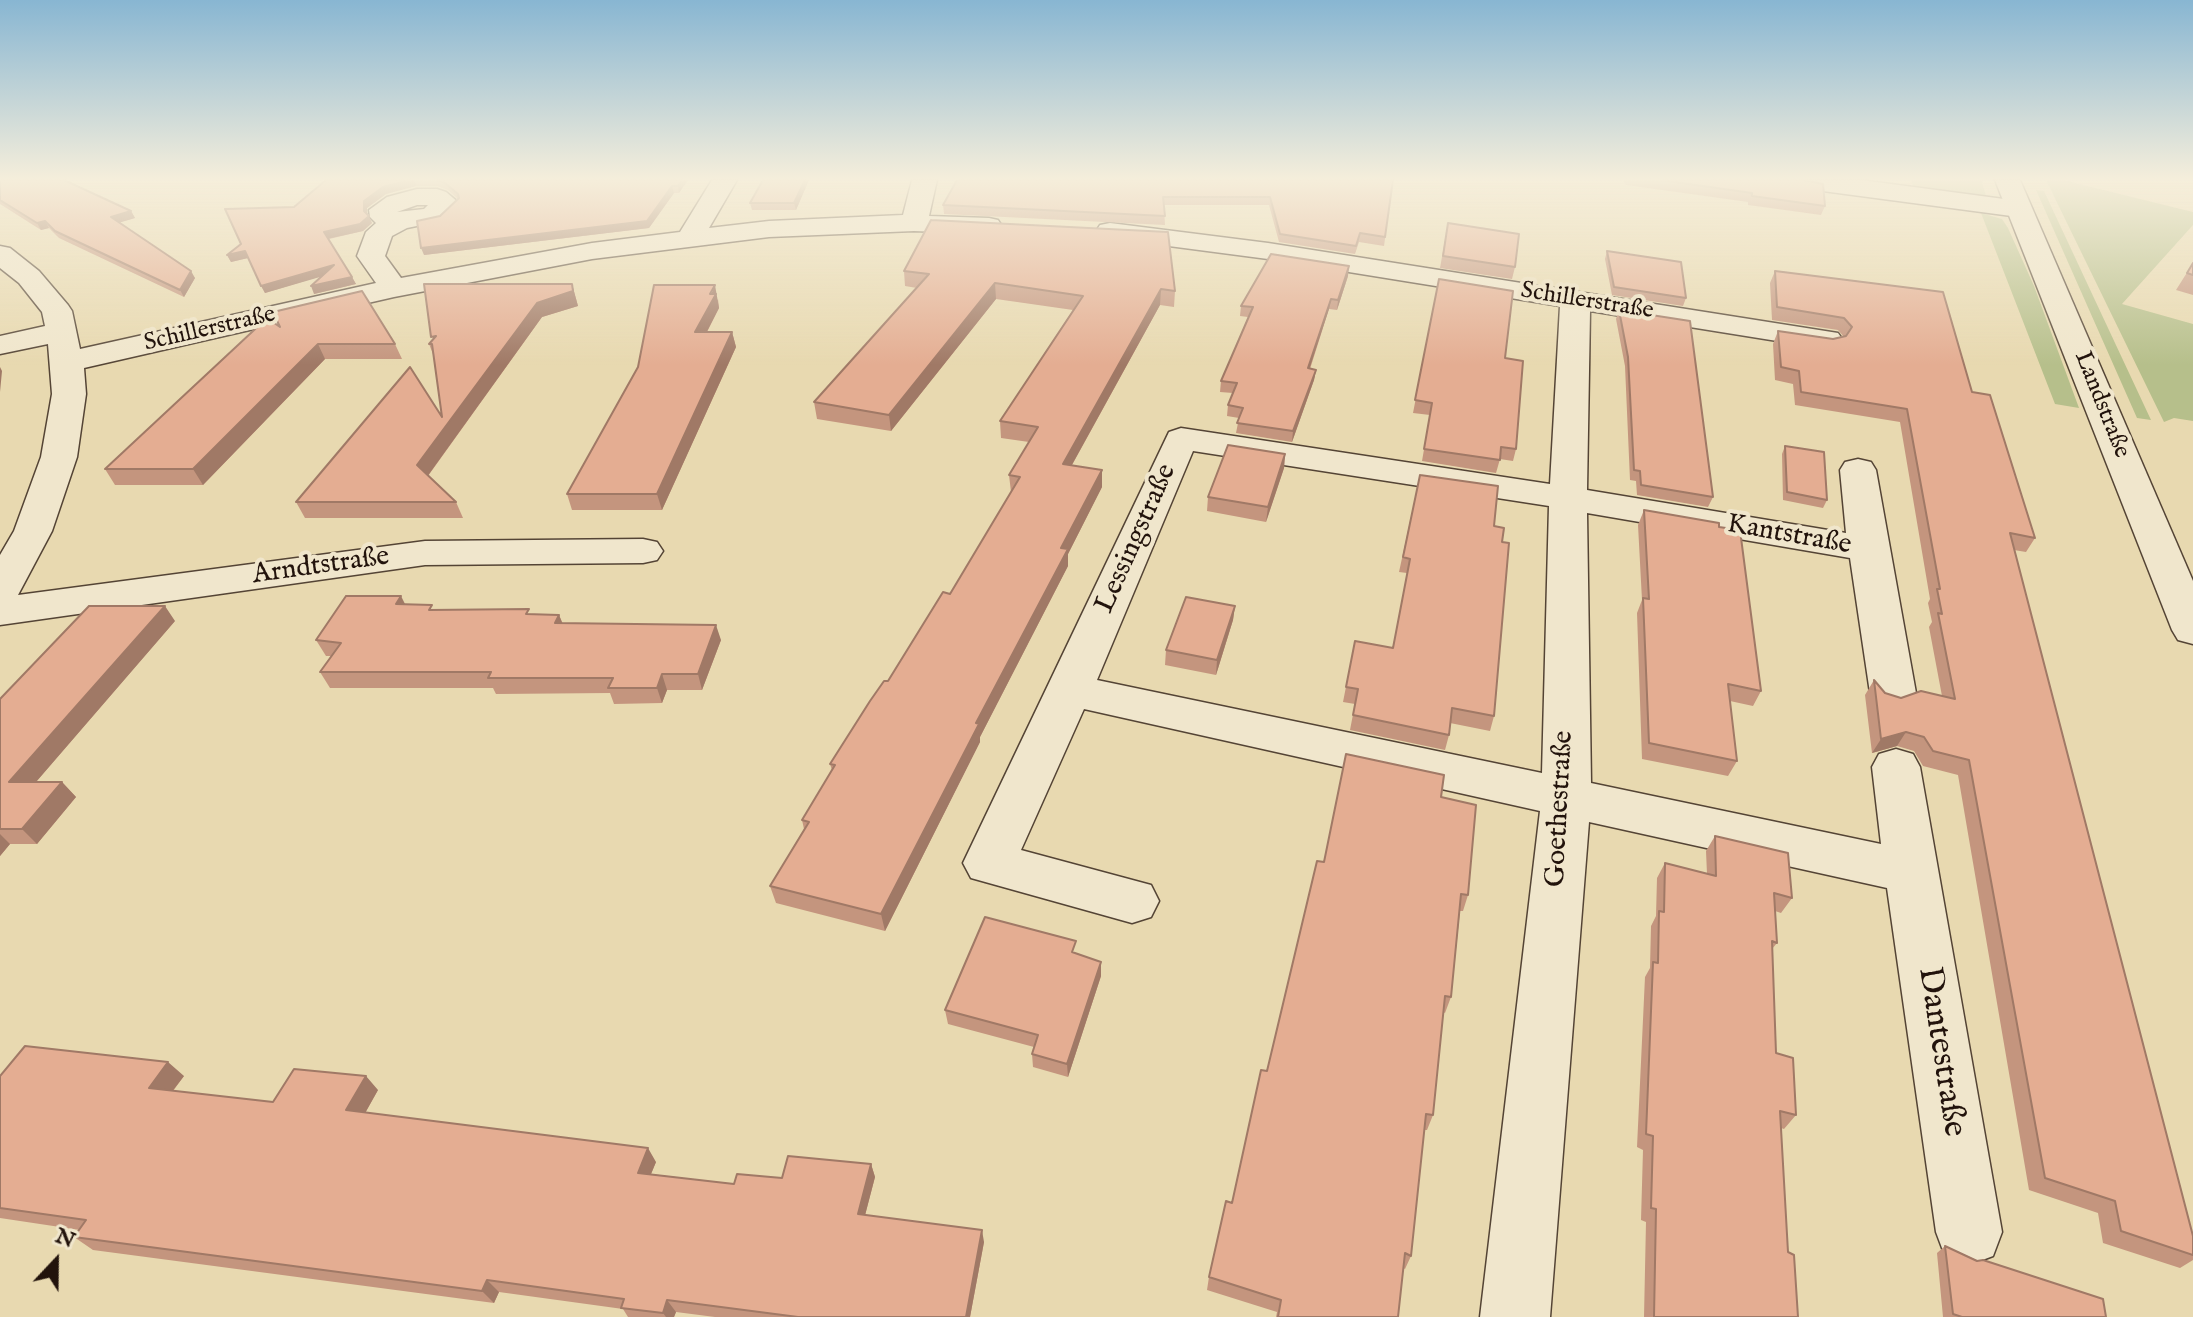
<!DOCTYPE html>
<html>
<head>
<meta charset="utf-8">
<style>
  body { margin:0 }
  #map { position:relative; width:2193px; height:1317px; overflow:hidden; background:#e8d9b0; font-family:"IM FELL English",serif }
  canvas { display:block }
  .north { position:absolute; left:16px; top:1221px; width:80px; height:80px; -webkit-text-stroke:6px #f0e6cc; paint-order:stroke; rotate:22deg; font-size:22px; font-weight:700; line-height:32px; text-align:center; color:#22130c }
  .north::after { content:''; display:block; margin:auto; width:28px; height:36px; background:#22130c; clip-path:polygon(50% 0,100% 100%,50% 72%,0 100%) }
</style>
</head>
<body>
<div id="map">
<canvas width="2193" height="1317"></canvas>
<div class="north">N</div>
</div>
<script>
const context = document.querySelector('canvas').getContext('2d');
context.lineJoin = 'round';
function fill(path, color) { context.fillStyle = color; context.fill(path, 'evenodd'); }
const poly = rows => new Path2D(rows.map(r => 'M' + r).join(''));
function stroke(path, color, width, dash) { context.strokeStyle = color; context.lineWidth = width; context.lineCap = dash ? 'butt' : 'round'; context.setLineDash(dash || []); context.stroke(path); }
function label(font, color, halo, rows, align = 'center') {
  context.font = font + ' "IM FELL English",serif'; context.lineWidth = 8; context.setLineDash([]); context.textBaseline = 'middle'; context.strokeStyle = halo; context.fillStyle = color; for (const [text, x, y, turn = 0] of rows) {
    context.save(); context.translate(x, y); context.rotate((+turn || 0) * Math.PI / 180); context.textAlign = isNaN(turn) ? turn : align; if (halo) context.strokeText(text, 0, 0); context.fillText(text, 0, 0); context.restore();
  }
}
const green = poly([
  [1911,180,1984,180,1982,182,1987,199,1914,189],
  [2046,180,2063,180,2193,212,2193,225,2122,304,2193,324,2193,421,2174,418,2164,422],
  [2036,190,2044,191,2151,420,2137,418],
  [1981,213,2002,219,2008,228,2034,286,2079,408,2055,404]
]);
const minor = poly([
  [712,180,737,180,709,228,769,221,903,215,912,180,937,180,929,216,989,218,998,220,1002,226,998,232,989,234,914,231,769,237,592,259,394,297,84,368,86,394,77,457,52,531,18,595,425,541,643,539,657,542,663,551,657,560,643,563,425,565,0,625,0,555,14,531,41,457,52,394,48,344,0,354,0,336,45,326,42,312,19,283,0,268,0,246,10,248,39,271,68,305,72,311,80,349,376,283,357,256,366,232,376,223,370,217,369,210,387,197,417,189,437,189,446,192,459,203,441,221,407,228,392,236,385,256,401,278,592,243,680,232,712,180],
  [417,205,428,205,424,209,397,212,417,205],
  [1788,180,1861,180,2019,201,2028,203,2032,209,2028,215,2019,217,1800,188,1791,185,1788,180],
  [1110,223,1268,243,1838,333,1843,340,1838,347,1827,349,1590,311,1587,490,1846,533,1840,470,1845,462,1858,459,1871,462,1876,470,1916,693,1909,704,1893,709,1877,704,1870,693,1850,558,1587,513,1591,783,1881,844,1872,767,1879,754,1896,749,1913,754,1920,767,2002,1232,1993,1256,1969,1265,1945,1256,1936,1232,1887,888,1589,822,1550,1317,1480,1317,1540,811,1084,709,1021,850,1151,885,1159,901,1151,917,1132,923,971,878,963,863,1169,432,1181,428,1550,484,1560,306,1268,259,1100,237,1096,231,1100,225,1110,223],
  [1193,451,1549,506,1542,773,1097,680,1193,451]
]);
const tertiary = poly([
  [1995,180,2020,180,2193,581,2193,644,2178,640,2172,630,1995,180]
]);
const wall = poly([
  [0,180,131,211,135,218,120,222,195,278,184,297,59,238,49,228,41,230,0,204],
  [326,180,688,180,679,193,674,193,649,228,424,255,440,216,458,199,448,190,437,186,416,186,386,194,367,208,367,214,372,223,363,231,329,239,356,284,314,294,321,276,265,293,248,258,231,262,227,255,294,207],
  [809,180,796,210,752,210,750,203],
  [1393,180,1384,246,1359,242,1355,254,1279,242,1269,205,1164,205,1165,225,944,214,943,205],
  [1623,180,1803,180,1825,206,1821,215,1748,205,1748,202,1626,185],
  [931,220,1175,291,1174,307,1160,305,1072,465,1102,487,1068,554,1068,566,980,737,980,742,885,931,776,903,770,886,804,829,802,820,832,770,830,764,950,594,1011,492,1009,475,1029,442,1001,438,1000,421,1073,310,996,299,891,431,817,419,814,402,917,288,905,286,904,271],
  [1448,223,1515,267,1512,279,1440,268],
  [1607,251,1686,298,1683,306,1612,295,1605,259],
  [2193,263,2193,295,2176,290],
  [1775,271,1972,392,2035,538,2026,552,2014,550,2193,1255,2193,1260,2180,1268,2103,1243,2098,1213,2029,1190,1958,775,1923,766,1914,751,1897,746,1872,753,1865,695,1874,680,1885,693,1901,698,1942,696,1929,627,1932,622,1928,603,1930,599,1900,422,1795,405,1793,384,1775,380,1773,344,1778,331,1833,339,1844,337,1838,330,1772,320,1770,283],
  [1348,276,1337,310,1329,309,1310,369,1316,370,1314,380,1292,442,1236,433,1239,418,1227,416,1228,405,1233,393,1220,392,1221,381,1248,317,1240,316,1241,306],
  [1439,279,1505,358,1516,449,1513,461,1500,459,1496,473,1422,461,1430,415,1413,413],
  [572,284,578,306,542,317,428,476,456,502,463,518,305,518,296,502,442,417,433,354,429,344],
  [718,299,719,308,707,332,732,332,736,347,662,510,572,510,567,494],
  [1619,310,1713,497,1708,507,1637,495,1636,481,1630,480,1625,366,1616,319],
  [280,327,395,344,402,359,325,359,203,485,115,485,105,469],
  [1785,446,1827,500,1823,508,1783,500,1782,454],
  [1285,454,1284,468,1266,522,1207,511,1208,497],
  [1420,475,1494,526,1494,716,1490,731,1450,723,1449,735,1445,750,1350,730,1355,704,1343,702,1355,641,1393,648,1407,573,1399,572],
  [1644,510,1761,691,1753,706,1730,701,1737,761,1728,776,1642,759,1637,613,1642,600,1638,525],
  [405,604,435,610,559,615,563,624,721,640,702,690,667,690,662,703,614,704,610,693,496,694,493,688,330,688,320,672,331,656,326,656,316,640],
  [1235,606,1233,620,1216,675,1165,665,1166,650],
  [175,621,36,782,62,782,76,797,37,844,10,844,0,856,0,699],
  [1441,797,1468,895,1463,911,1460,911,1451,997,1445,1013,1443,1012,1433,1115,1427,1130,1424,1130,1411,1256,1405,1269,1403,1268,1398,1317,1276,1317,1277,1312,1207,1290,1209,1277,1232,1203,1324,862],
  [1715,836,1792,898,1781,913,1775,911,1777,943,1772,949,1776,1053,1796,1115,1784,1129,1781,1128,1788,1252,1798,1317,1644,1317,1646,1222,1641,1220,1643,1150,1637,1147,1645,977,1650,968,1651,926,1656,916,1657,878,1665,863,1707,874,1706,851],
  [1076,953,1101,962,1101,976,1068,1077,1033,1067,1032,1054,1034,1047,948,1024,945,1010],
  [0,1076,184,1076,173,1091,273,1102,378,1090,365,1113,656,1162,651,1174,734,1184,871,1164,875,1177,865,1215,984,1242,970,1317,715,1317,676,1312,674,1317,628,1317,623,1309,499,1292,494,1303,93,1250,74,1237,80,1230,0,1218],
  [1945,1246,2106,1317,1943,1317,1937,1253]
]);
const shadedWall = poly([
  [410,180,414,180,416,186,386,194,367,208,367,217,364,211,364,201,383,187],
  [682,180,688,180,679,193,678,186],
  [805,180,809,180,796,210,794,203],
  [672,186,674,193,649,228,424,255,421,248],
  [131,211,135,218,115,224,111,217],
  [369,216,372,223,363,231,327,239,324,232],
  [45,221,49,228,41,230,37,223],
  [245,251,248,258,231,262,227,255],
  [334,265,337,272,265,293,261,286],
  [1349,266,1348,276,1337,310,1338,300],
  [191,271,195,278,184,297,180,290],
  [352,277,356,284,314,294,311,286],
  [995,283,996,299,891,431,889,415],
  [572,284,578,306,542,317,424,481,417,465,537,303],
  [715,285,719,308,699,347,695,332],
  [1161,289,1160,305,1063,481,1063,464],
  [1331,299,1329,309,1306,379,1308,368],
  [732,332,736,347,662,510,657,494],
  [318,344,325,359,203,485,193,469],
  [0,367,2,371,0,392],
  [1316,370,1314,380,1292,442,1293,431],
  [1285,454,1284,468,1266,522,1268,507],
  [1102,470,1102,487,1068,554,1068,566,980,737,980,742,885,931,881,914,976,723,1061,548],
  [401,596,409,612,396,604],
  [165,606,175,621,23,797,9,782],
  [1235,606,1233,620,1216,675,1217,660],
  [559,615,565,630,555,623],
  [716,625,721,640,702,690,698,674],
  [662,674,667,690,662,703,657,688],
  [1906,732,1897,746,1872,753,1881,739],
  [62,782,76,797,37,844,22,829],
  [0,834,10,844,0,856],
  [1101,962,1101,976,1068,1077,1067,1064],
  [168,1062,184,1076,164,1102,149,1088],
  [366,1076,378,1090,359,1124,346,1110],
  [648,1148,656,1162,646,1186,638,1173],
  [871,1164,875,1177,862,1227,858,1214],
  [982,1230,984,1242,970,1317,966,1317],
  [487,1280,499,1292,494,1303,482,1291],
  [667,1300,676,1312,674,1317,666,1317,663,1313]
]);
const building = poly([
  [0,180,64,180,131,211,111,217,191,271,180,290,55,231,45,221,37,223,0,200,0,180],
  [326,180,410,180,383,187,364,201,364,211,369,216,360,224,324,232,352,277,311,286,334,265,261,286,245,251,227,255,241,244,225,209,294,207,326,180],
  [438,180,682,180,678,186,672,186,647,221,421,248,417,221,440,216,459,198,458,194,445,183,438,180],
  [763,180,805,180,794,203,750,203,763,180],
  [957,180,1393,180,1385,237,1360,233,1356,246,1280,234,1270,197,1163,197,1165,216,943,205,957,180],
  [1661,180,1803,180,1823,184,1825,206,1752,196,1752,193,1661,180],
  [931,220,1168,232,1175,291,1161,289,1063,464,1102,470,1061,548,1068,549,976,723,979,724,881,914,770,886,809,822,802,820,835,765,830,764,870,701,884,681,888,681,943,592,950,594,1020,477,1009,475,1038,427,1000,421,1083,296,995,283,889,415,814,402,929,274,904,271,931,220],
  [1448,223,1519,234,1515,267,1443,256,1448,223],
  [1607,251,1681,262,1686,298,1614,287,1607,251],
  [1271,254,1349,266,1338,300,1331,299,1308,368,1316,370,1293,431,1237,423,1243,408,1228,405,1237,383,1221,381,1253,307,1241,306,1271,254],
  [2193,263,2193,275,2187,273,2193,263],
  [1775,271,1943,292,1972,392,1990,395,2035,538,2010,533,2193,1236,2193,1255,2121,1231,2115,1201,2045,1178,1969,760,1933,751,1924,737,1906,732,1881,739,1874,680,1885,693,1901,698,1921,691,1955,699,1938,613,1942,614,1937,589,1940,589,1907,409,1801,392,1799,371,1781,367,1778,331,1833,339,1846,336,1852,327,1844,318,1777,307,1775,271],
  [1439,279,1513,291,1505,358,1523,361,1516,449,1501,447,1500,460,1424,449,1432,403,1415,400,1439,279],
  [424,284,572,284,573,291,537,303,417,465,456,502,296,502,410,367,442,417,432,344,429,344,436,336,431,337,424,284],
  [654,285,715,285,710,294,716,294,695,332,732,332,657,494,567,494,638,367,654,285],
  [362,291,395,344,318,344,193,469,105,469,267,318,280,327,273,312,362,291],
  [1619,310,1690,321,1713,497,1641,485,1640,471,1634,470,1628,357,1619,310],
  [1228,445,1285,454,1268,507,1208,497,1228,445],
  [1785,446,1824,452,1827,500,1787,492,1785,446],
  [1420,475,1498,486,1494,526,1504,528,1502,542,1509,543,1494,716,1452,708,1449,735,1353,715,1358,689,1346,687,1355,641,1393,648,1410,559,1403,557,1420,475],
  [1644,510,1719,523,1719,527,1740,530,1761,691,1728,684,1737,761,1649,743,1643,598,1649,599,1644,510],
  [346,596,401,596,396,604,432,605,429,610,529,609,526,614,559,615,555,623,716,625,698,674,662,674,657,688,608,688,613,678,488,678,491,672,320,672,341,643,316,640,346,596],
  [1186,597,1235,606,1217,660,1166,650,1186,597],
  [89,606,165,606,9,782,62,782,22,829,0,829,0,699,89,606],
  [1346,754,1444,775,1441,797,1476,805,1468,895,1461,894,1451,997,1445,996,1433,1115,1426,1114,1411,1256,1405,1253,1398,1317,1278,1317,1281,1300,1209,1277,1226,1201,1232,1203,1261,1070,1267,1071,1317,861,1324,862,1346,754],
  [1715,836,1788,853,1792,898,1774,893,1777,943,1772,941,1776,1053,1793,1058,1796,1115,1780,1111,1788,1252,1794,1255,1798,1317,1654,1317,1656,1209,1651,1208,1653,1136,1646,1134,1653,962,1658,963,1659,911,1664,912,1665,863,1716,876,1715,836],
  [985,917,1076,941,1072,952,1101,962,1067,1064,1032,1054,1038,1035,945,1010,985,917],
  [25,1046,168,1062,149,1088,273,1102,294,1069,366,1076,346,1110,648,1148,638,1173,734,1184,737,1174,782,1178,788,1156,871,1164,858,1214,982,1230,966,1317,798,1317,667,1300,663,1313,621,1308,624,1299,487,1280,482,1291,74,1237,86,1220,0,1208,0,1076,25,1046],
  [1945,1246,1977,1261,1983,1260,2103,1299,2106,1317,1962,1317,1953,1314,1945,1246]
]);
const farStreetnames = [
  ["Schillerstraße",1587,302,9],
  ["Schillerstraße",210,330,-13],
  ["Landstraße",2101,405,68]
];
const streetNames = [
  ["Kantstraße",1789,536,10],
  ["Lessingstraße",1137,539,-66],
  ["Arndtstraße",321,567,-8],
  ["Goethestraße",1561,809,-87]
];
const nearStreetnames = [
  ["Dantestraße",1940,1052,81]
];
fill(green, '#b6bf8b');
stroke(minor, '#544435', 3);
stroke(tertiary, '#544435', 3);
fill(minor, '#f0e6cc');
fill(tertiary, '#f0e6cc');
fill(wall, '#c4957e');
fill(shadedWall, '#a07966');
fill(building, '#e4ad92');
stroke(building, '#a07966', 2);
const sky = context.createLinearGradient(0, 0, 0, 365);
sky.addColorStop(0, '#88b6d2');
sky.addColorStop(0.49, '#f5eedb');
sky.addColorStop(1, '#f5eedb00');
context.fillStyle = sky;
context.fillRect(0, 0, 2193, 365);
label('24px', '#22130c', '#f0e6cc', farStreetnames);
label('28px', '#22130c', '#f0e6cc', streetNames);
label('34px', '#22130c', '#f0e6cc', nearStreetnames);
</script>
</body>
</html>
